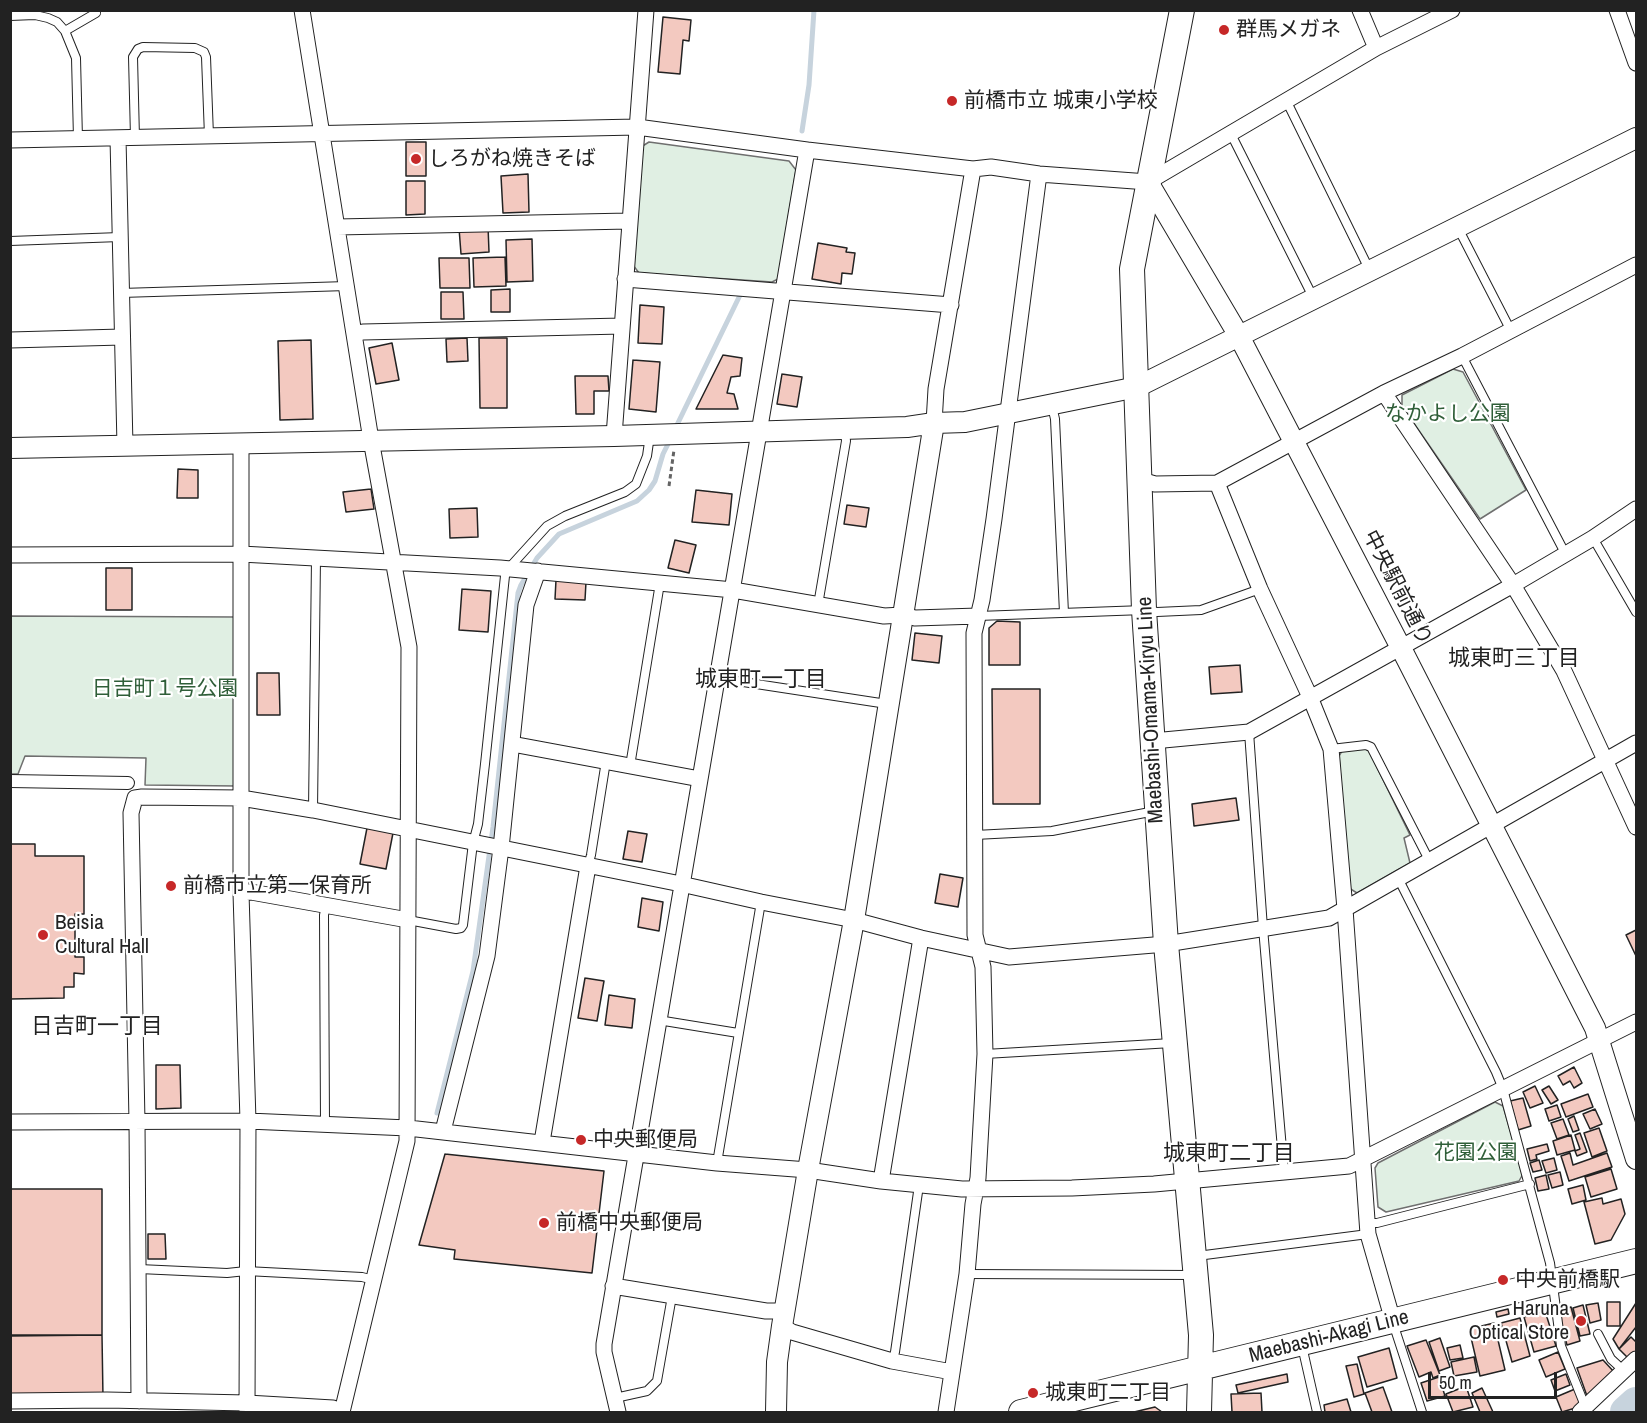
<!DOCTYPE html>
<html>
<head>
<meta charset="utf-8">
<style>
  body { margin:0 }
  #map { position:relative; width:1647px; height:1423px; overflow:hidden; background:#fff; font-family:"Archivo Narrow",sans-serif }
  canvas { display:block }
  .frame { position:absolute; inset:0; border:12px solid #222; pointer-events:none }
  .scale { position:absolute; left:1428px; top:1372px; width:129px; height:27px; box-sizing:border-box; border:3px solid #222; border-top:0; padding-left:8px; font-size:18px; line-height:21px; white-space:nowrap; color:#222; -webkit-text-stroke:4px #fff; paint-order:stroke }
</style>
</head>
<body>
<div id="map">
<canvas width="1647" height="1423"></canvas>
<div class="frame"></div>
<div class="scale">50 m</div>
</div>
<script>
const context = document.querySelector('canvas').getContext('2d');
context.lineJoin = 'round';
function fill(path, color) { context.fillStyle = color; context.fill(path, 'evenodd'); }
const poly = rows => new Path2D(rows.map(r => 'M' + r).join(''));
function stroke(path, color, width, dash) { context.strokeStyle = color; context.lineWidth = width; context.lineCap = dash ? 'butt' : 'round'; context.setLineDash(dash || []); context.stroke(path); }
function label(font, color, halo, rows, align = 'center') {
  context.font = font + ' "Archivo Narrow","Noto Sans JP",sans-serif'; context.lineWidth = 4.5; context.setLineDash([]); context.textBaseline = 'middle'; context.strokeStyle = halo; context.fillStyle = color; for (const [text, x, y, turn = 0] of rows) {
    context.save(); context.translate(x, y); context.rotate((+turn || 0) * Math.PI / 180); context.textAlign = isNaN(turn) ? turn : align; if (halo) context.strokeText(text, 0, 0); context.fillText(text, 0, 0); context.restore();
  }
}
const green = poly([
  [649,142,789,161,796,170,778,279,772,282,639,273,633,265,641,147,649,142],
  [1453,369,1463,372,1526,490,1480,519,1402,406,1402,395,1453,369],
  [11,616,237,617,237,786,145,785,146,758,25,756,18,774,11,774,11,616],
  [1364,748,1369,751,1410,835,1404,838,1410,863,1357,893,1349,888,1339,756,1342,751,1364,748],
  [1495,1102,1503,1106,1523,1174,1519,1181,1386,1212,1378,1207,1375,1168,1378,1163,1495,1102]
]);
const stream = poly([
  [802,131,809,85,814,10],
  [675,429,743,289],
  [437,1113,473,971,493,827,518,593,521,585,537,558,559,534,637,501,649,490,655,481,663,454,671,438]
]);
const river = poly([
  [1626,1412,1636,1403]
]);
const building = poly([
  [663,17,691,20,689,41,683,40,680,74,658,72,663,17],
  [406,142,426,142,426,176,406,176,406,142],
  [528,174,529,212,503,213,501,176,528,174],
  [406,181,425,181,425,214,406,215,406,181],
  [488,226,489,252,461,254,459,228,488,226],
  [532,239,533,281,507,282,506,240,532,239],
  [818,243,847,248,846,252,855,253,852,274,842,273,841,284,812,279,818,243],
  [505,257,506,286,474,287,473,258,505,257],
  [439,258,469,258,470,288,440,288,439,258],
  [510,289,510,312,491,312,491,290,510,289],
  [441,292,463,292,464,319,441,319,441,292],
  [640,305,664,307,662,344,638,343,640,305],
  [467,338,468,361,447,362,446,339,467,338],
  [479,338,507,338,507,408,480,408,479,338],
  [311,340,313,419,280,420,278,341,311,340],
  [392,343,399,380,376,384,369,348,392,343],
  [723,355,742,358,740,376,731,377,727,393,734,394,738,409,696,409,723,355],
  [633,360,660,362,656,412,629,409,633,360],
  [782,374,802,377,797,407,777,404,782,374],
  [575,376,608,376,609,391,594,391,594,414,576,414,575,376],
  [178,469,198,470,198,498,177,498,178,469],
  [371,489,374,509,346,512,343,492,371,489],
  [696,490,732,494,729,525,692,522,696,490],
  [847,505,869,508,866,527,844,524,847,505],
  [477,508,478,537,450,538,449,509,477,508],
  [675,540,696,545,689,573,668,568,675,540],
  [106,568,132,568,132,610,106,610,106,568],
  [556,580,586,582,585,600,555,599,556,580],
  [462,589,491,591,488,632,459,630,462,589],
  [997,621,1020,622,1020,665,989,665,989,628,997,621],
  [915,633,942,636,939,663,912,660,915,633],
  [1240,665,1242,692,1211,694,1209,667,1240,665],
  [257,673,279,673,280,715,257,715,257,673],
  [992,689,1040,689,1040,804,993,804,992,689],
  [1236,798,1239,820,1194,826,1192,804,1236,798],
  [367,828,393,833,386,869,360,864,367,828],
  [628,831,647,834,642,862,623,859,628,831],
  [10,844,35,844,35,856,84,856,84,914,75,914,75,957,84,957,84,974,74,973,74,987,64,987,64,998,10,999,10,844],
  [940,874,963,878,958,907,935,903,940,874],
  [642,898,663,902,659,931,638,927,642,898],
  [1636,930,1636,956,1626,935,1636,930],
  [585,978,604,981,597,1021,578,1018,585,978],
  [609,995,635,999,632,1028,605,1025,609,995],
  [156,1065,180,1065,181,1108,156,1109,156,1065],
  [1574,1067,1582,1083,1574,1088,1570,1081,1563,1085,1558,1076,1574,1067],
  [1535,1086,1543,1103,1530,1108,1523,1092,1535,1086],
  [1549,1086,1558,1100,1551,1104,1542,1090,1549,1086],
  [1588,1094,1593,1107,1566,1117,1561,1104,1588,1094],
  [1523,1098,1531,1126,1518,1130,1510,1101,1523,1098],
  [1557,1105,1561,1117,1549,1121,1545,1109,1557,1105],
  [1595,1109,1602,1124,1590,1129,1583,1114,1595,1109],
  [1574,1116,1579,1130,1573,1132,1568,1119,1574,1116],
  [1563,1119,1569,1135,1557,1139,1551,1123,1563,1119],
  [1599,1128,1607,1151,1592,1157,1584,1133,1599,1128],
  [1580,1133,1587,1152,1577,1156,1575,1151,1580,1149,1575,1135,1580,1133],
  [1571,1135,1575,1150,1557,1155,1553,1141,1571,1135],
  [1547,1144,1549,1151,1536,1155,1537,1159,1530,1161,1527,1149,1547,1144],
  [1570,1153,1573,1165,1607,1153,1612,1167,1569,1181,1561,1156,1570,1153],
  [445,1154,604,1171,592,1273,454,1259,455,1250,419,1245,445,1154],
  [1554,1158,1557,1170,1546,1173,1542,1161,1554,1158],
  [1539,1160,1542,1170,1533,1172,1530,1163,1539,1160],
  [1611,1169,1617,1189,1591,1197,1585,1177,1611,1169],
  [1560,1172,1563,1185,1552,1188,1548,1175,1560,1172],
  [1546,1175,1549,1189,1538,1191,1535,1178,1546,1175],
  [1583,1185,1586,1200,1572,1204,1568,1189,1583,1185],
  [10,1189,102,1189,102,1335,10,1335,10,1189],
  [1602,1198,1603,1204,1621,1199,1625,1214,1611,1240,1595,1244,1584,1202,1602,1198],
  [148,1234,165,1234,166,1259,148,1259,148,1234],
  [1607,1302,1620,1302,1620,1326,1607,1326,1607,1302],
  [1598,1303,1601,1320,1590,1323,1586,1305,1598,1303],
  [1636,1303,1636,1327,1619,1349,1613,1339,1636,1303],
  [1583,1305,1590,1334,1580,1336,1573,1308,1583,1305],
  [1571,1307,1580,1341,1567,1345,1558,1311,1571,1307],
  [1508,1309,1509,1314,1497,1317,1496,1312,1508,1309],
  [1545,1311,1556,1346,1534,1352,1524,1317,1545,1311],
  [1520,1318,1530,1356,1512,1362,1501,1323,1520,1318],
  [1494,1323,1505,1370,1480,1376,1469,1329,1494,1323],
  [102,1335,103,1398,10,1397,10,1336,102,1335],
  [1631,1337,1636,1342,1636,1356,1629,1359,1619,1349,1631,1337],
  [1440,1338,1450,1367,1439,1371,1429,1342,1440,1338],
  [1426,1340,1440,1375,1433,1378,1431,1372,1419,1377,1407,1346,1426,1340],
  [1460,1345,1463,1358,1450,1360,1447,1348,1460,1345],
  [1389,1348,1397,1378,1367,1387,1358,1357,1389,1348],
  [1558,1352,1565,1369,1546,1377,1539,1360,1558,1352],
  [1474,1357,1477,1372,1454,1376,1451,1362,1474,1357],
  [1603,1360,1615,1373,1587,1396,1577,1368,1603,1360],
  [1357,1364,1364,1394,1354,1397,1346,1366,1357,1364],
  [1287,1374,1288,1382,1238,1393,1236,1385,1287,1374],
  [1566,1374,1570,1385,1555,1391,1551,1380,1566,1374],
  [1439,1377,1445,1396,1427,1401,1421,1383,1439,1377],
  [1466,1386,1473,1407,1453,1412,1446,1394,1466,1386],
  [1383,1387,1392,1412,1372,1412,1365,1393,1383,1387],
  [1482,1388,1493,1412,1480,1412,1472,1393,1482,1388],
  [1575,1389,1582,1406,1562,1412,1556,1397,1575,1389],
  [1261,1393,1262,1412,1232,1412,1231,1394,1261,1393],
  [1347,1399,1351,1412,1325,1412,1324,1405,1347,1399],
  [1155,1407,1162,1412,1134,1412,1155,1407]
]);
const path = poly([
  [669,486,674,450]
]);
const service = poly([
  [10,16,35,15,48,18,57,22,65,31,76,58,78,139],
  [65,31,96,13],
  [1286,100,1370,271],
  [1231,134,1313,297],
  [135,138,133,57,138,49,143,47,195,48,204,52,206,57,209,136],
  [1458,228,1510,329],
  [10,241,120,237],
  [121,293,347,286],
  [1462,356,1565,553],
  [1052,406,1055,419,1064,613],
  [1593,538,1636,612],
  [818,605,846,441,845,430],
  [978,616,1144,610,1157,612,1201,610,1260,589],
  [717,678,887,704],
  [1249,732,1263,928,1284,1172],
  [1331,749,1366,745,1371,747,1429,860],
  [630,766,660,583],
  [313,810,316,558],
  [975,835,1052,831,1155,811],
  [588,866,591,855,606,761],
  [1398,878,1496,1072,1503,1089,1550,1263,1561,1346,1583,1401,1588,1406],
  [408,920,456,929,461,928,463,925,473,843,478,824,485,764,505,576,508,569,547,526,565,516,625,492,636,484,647,456,650,435],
  [658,1020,738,1033],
  [985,1054,1172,1043],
  [325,1125,324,915,326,906],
  [717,1163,761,902],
  [1367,1223,1377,1223,1530,1184],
  [1197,1256,1368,1234],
  [139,1269,227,1273,246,1271,362,1277,374,1280],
  [967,1274,1193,1275],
  [1393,1323,1422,1412],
  [1598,1334,1611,1359,1624,1371],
  [1302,1346,1317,1412],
  [892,1361,895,1352,919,1185],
  [615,1398,647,1391,657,1381,672,1296]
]);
const pedestrian = poly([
  [10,781,128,783]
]);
const minor = poly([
  [302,10,371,440,409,647,407,1141,342,1412],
  [1360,10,1376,48],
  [1617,10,1636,63],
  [118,138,125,446],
  [10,140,637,127,807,150,973,169,936,389,934,423],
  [973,169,991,167,1039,174,1148,182,1376,48,1452,10],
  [337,227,629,221],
  [625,279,951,305],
  [354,334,363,332,622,326],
  [10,340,122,337],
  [1384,393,1513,585,1564,671,1636,827],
  [614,436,646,10],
  [241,443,241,893,248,1121,247,1412],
  [1141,480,1155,484,1217,483,1260,589,1310,697,1331,749,1345,909,1368,1234,1393,1321],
  [1217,483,1384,393,1462,356,1636,265],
  [10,555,241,554,500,568,733,590,884,616,903,615,915,618,978,616],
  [1153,741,1249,732,1513,585,1593,538,1636,509],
  [512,744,700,779],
  [241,893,251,892,408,920],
  [10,1122,248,1121,408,1128,717,1163,808,1170,881,1181,962,1189,1072,1188,1154,1184,1349,1166,1636,1022],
  [443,1131,487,956,501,848,526,605,538,571],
  [542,1142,588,866],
  [881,1181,921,938],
  [613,1286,766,1311,785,1311],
  [782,1326,792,1332,892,1361,952,1372],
  [10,1401,107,1400,247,1403,333,1408,342,1412],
  [139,1401,137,1122,131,813,135,798,142,797,241,798,313,810,681,884,761,902,854,920,921,938,1009,957,1166,944,1329,918,1636,743],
  [618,1412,604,1352,604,1344,807,150],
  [946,1412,967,1274,973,1204,978,1178,985,1054,983,967,975,935,974,633,982,600,994,519,1039,174],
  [1580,1412,1636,1359]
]);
const tertiary = poly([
  [1148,182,1239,336,1401,648,1595,1028,1636,1159],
  [10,448,614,436,907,427,934,423,965,422,1137,387,1636,138],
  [776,1412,777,1362,782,1326,808,1170,854,920,934,423]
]);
const primary = poly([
  [1182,10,1132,269,1144,610,1166,944,1201,1335,1199,1412],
  [1021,1412,1636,1261]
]);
const markers = [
  [1224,30,6,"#c62828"],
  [952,101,6,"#c62828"],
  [416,159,6,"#c62828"],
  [171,886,6,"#c62828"],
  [43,935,6,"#c62828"],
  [581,1140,6,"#c62828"],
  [544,1223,6,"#c62828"],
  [1503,1280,6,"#c62828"],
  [1581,1321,6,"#c62828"],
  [1033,1393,6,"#c62828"]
];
const poiNames = [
  ["群馬メガネ",1236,30],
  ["前橋市立 城東小学校",964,101],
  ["しろがね焼きそば",428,159],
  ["前橋市立第一保育所",183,886],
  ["Beisia",55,923],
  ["Cultural Hall",55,947],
  ["中央郵便局",593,1140],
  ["前橋中央郵便局",556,1223],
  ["中央前橋駅",1515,1280],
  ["Haruna",1569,1309,"right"],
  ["Optical Store",1569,1333,"right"],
  ["城東町二丁目",1045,1393]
];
const parkNames = [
  ["なかよし公園",1448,414],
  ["日吉町１号公園",165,689],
  ["花園公園",1476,1153]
];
const streetNames = [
  ["中央駅前通り",1397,588,63],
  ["Maebashi-Omama-Kiryu Line",1151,710,-93],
  ["Maebashi-Akagi Line",1329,1337,-14]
];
const neighbourhoodNames = [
  ["城東町三丁目",1514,659],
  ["城東町一丁目",761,680],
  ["日吉町一丁目",97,1027],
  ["城東町二丁目",1229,1154]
];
fill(green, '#e0efe3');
stroke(green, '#6f6f6f', 1.5);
stroke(stream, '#c7d3dd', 5);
stroke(river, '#c7d3dd', 32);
fill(building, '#f3c9c0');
stroke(building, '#222', 1.5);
stroke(service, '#222', 10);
stroke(pedestrian, '#222', 14);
stroke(minor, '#222', 17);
stroke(tertiary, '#222', 22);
stroke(primary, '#222', 26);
stroke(path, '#646464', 3, [4.5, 3]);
stroke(service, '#fff', 8);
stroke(pedestrian, '#fff', 12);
stroke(minor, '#fff', 15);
stroke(tertiary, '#fff', 20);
stroke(primary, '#fff', 24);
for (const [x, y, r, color] of markers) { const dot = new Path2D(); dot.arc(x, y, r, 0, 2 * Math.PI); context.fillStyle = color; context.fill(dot); stroke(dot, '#fff', 2); }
label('21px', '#222', '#fff', poiNames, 'left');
label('21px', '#2f5e38', '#fff', parkNames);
label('21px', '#222', '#fff', streetNames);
label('22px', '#222', '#fff', neighbourhoodNames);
</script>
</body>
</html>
